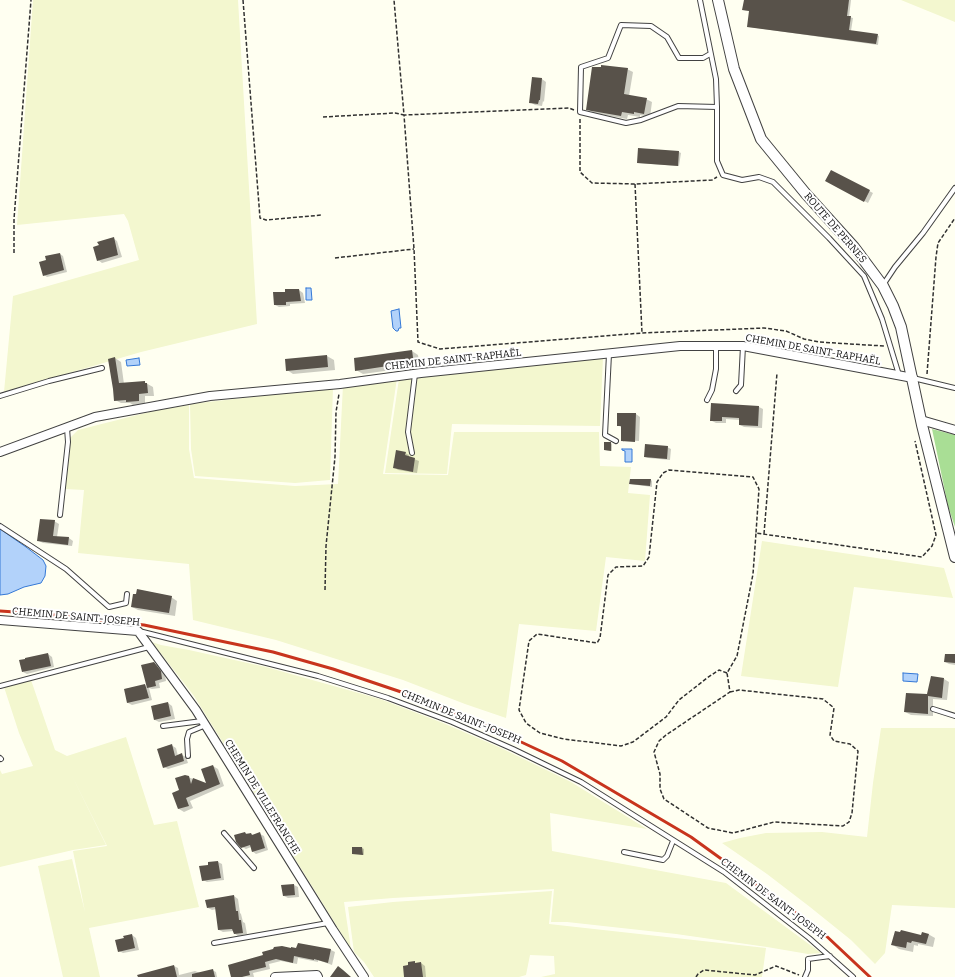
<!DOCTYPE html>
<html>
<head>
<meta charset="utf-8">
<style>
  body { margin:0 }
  canvas { display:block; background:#fffff1 }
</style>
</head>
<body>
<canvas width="955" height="977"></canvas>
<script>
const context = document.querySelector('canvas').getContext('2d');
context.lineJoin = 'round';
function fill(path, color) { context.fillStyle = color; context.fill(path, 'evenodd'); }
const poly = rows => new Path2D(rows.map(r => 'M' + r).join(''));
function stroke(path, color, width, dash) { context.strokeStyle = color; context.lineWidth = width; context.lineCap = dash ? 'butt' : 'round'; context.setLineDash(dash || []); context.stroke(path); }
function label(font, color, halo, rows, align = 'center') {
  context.font = font + ' Bitter,serif'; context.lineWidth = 4; context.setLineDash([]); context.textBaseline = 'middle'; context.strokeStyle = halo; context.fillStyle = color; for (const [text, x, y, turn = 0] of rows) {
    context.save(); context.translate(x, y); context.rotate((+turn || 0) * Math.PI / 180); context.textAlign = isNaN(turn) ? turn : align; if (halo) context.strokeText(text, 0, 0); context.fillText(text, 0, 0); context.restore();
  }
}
const farmland = poly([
  [33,0,238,0,257,324,141,352,4,392,13,296,139,260,128,221,124,214,17,225],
  [901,0,955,0,955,22],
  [603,357,600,426,452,424,447,474,385,473,399,379],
  [397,378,383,474,448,475,454,432,599,432,600,466,631,467,628,493,650,495,645,561,606,557,596,631,519,624,506,718,465,704,403,680,276,640,193,620,189,564,78,553,84,490,65,489,70,438,78,430,153,411,189,405,189,449,194,478,295,486,338,484,343,385],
  [333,388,330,480,295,483,195,476,191,449,190,404],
  [762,541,944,568,953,598,854,587,838,687,741,676],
  [152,642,161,645,189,650,266,667,380,699,443,723,501,748,571,782,647,829,550,813,552,851,726,883,821,953,808,954,767,947,676,934,567,922,551,922,554,889,393,898,344,902,351,949,194,696],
  [31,680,55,750,67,756,126,737,154,825,177,821,199,907,89,928,100,977,63,977,38,866,72,859,85,912,73,851,107,846,71,774,106,845,73,850,0,867,0,770,2,774,33,766,19,733,4,687],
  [881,728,955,728,955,908,892,905,885,953,875,964,851,940,810,907,767,874,722,843,740,838,766,833,822,832,867,837,873,783],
  [552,891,549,924,766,948,762,977,541,977,555,974,554,956,530,955,526,975,519,977,374,977,364,962,354,952,348,907,393,902]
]);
const forest = poly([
  [932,429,955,435,955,527,948,506]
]);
const water = poly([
  [306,288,311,288,312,300,306,300,306,288],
  [399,309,401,328,399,328,398,331,396,331,393,328,391,311,399,309],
  [139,358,140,365,127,366,126,360,139,358],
  [622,449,632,449,632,462,625,462,625,451,622,450,622,449],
  [0,529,26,547,43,560,46,566,45,576,41,583,24,587,8,594,0,595,0,529],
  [903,673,918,674,917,682,903,681,903,673]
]);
const shadow = poly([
  [745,0,851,0,849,17,853,18,851,31,877,35,879,36,878,45,749,27,748,26,750,11,743,10],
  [627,69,633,72,629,96,646,99,652,102,650,117,640,115,640,117,628,115,627,119,593,113,588,109],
  [533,78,542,79,546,82,544,102,543,101,542,106,535,105,530,102],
  [679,152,681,153,679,166,638,163],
  [831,171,873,193,868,203,826,180],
  [113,238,117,241,122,257,102,263,98,260],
  [60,254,63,256,67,272,47,277,44,275],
  [286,290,299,290,303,293,305,303,290,304,290,306,279,307,275,305,286,293],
  [412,351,418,355,420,368,409,370,406,368,363,374,356,370,355,359],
  [327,356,334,360,335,370,293,374,287,370],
  [115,358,121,362,124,384,144,382,153,387,154,396,145,396,145,404,133,405,130,403,121,403,115,400],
  [712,404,759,407,763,409,762,428,744,427,740,425,740,420,726,419,726,423,716,423,712,421],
  [618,414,636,414,640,417,639,441,624,440,624,442,622,440,622,428,618,425],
  [611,443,612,444,612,451,605,450],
  [667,447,671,449,670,460,648,458,645,457],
  [405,453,409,455,409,457,419,461,417,473,398,470,394,467],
  [651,480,652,481,652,487,630,484],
  [54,521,59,524,57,537,69,538,73,541,72,546,43,543,39,541],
  [171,597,177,601,175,616,138,610,132,607],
  [48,654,52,657,54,667,27,674,23,672],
  [955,655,955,665,949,664,945,662],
  [153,663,158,665,165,674,166,681,159,683,160,688,152,689,149,688,152,700,132,705,128,703,125,689,145,685,147,687],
  [944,679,949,682,947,700,933,699,933,716,911,715,905,712,928,695],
  [168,703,172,706,175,719,159,722,155,720,152,706],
  [171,745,176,748,178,756,182,755,186,757,188,763,168,769,164,767],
  [213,766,218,769,224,786,190,801,193,808,184,812,179,809,181,790,188,777,208,785],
  [245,833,254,835,260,834,264,836,268,850,256,854,252,851,251,847,246,849,242,847],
  [362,848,364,849,364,855,353,853],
  [218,862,222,864,224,880,207,882,203,880,210,866],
  [294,885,298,887,299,897,288,898,284,896],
  [234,896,238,899,240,913,241,914,243,922,245,923,247,934,238,936,234,933,234,931,223,932,219,930,217,909,212,910,208,908],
  [928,934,935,938,933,947,918,944,918,946,914,945,913,952,899,949,893,945],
  [132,935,136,938,139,950,123,953,119,951],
  [292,949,331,950,335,952,332,965,318,960,318,962,298,958,297,964,281,961,269,964,270,969,253,973,254,977,232,976],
  [421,963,425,966,426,977,405,977],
  [174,966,178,968,179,975,195,971,200,973,212,970,216,972,217,977,146,977]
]);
const building = poly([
  [744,0,849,0,847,16,851,16,849,30,878,34,876,44,747,27,749,11,742,10],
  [601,65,628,68,624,94,647,98,644,114,634,112,634,114,622,112,621,116,586,110,592,67,601,67],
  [532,77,542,78,540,100,539,100,538,104,529,103],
  [638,148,679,151,678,166,637,163],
  [831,170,870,190,864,202,825,181],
  [114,237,118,255,97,261,93,247,99,245,97,242],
  [60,253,64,270,43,276,39,262,46,260,45,256],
  [285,289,299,289,301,301,286,302,286,305,274,305,273,292,285,292],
  [412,350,414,365,402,367,401,364,355,371,354,358],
  [327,355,328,367,286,371,285,359],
  [115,357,119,383,145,381,145,383,147,383,148,393,139,394,139,401,126,402,126,400,114,401,113,389,108,359],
  [711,403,759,406,758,426,739,425,739,418,722,417,722,421,710,421],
  [617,413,636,413,635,442,621,441,621,426,617,426],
  [604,442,611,442,611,451,604,450],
  [645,444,668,446,667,459,644,457],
  [396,450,406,452,405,455,415,458,413,472,393,468],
  [630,479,651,479,650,486,629,484],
  [40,519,55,520,53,536,69,537,68,545,37,541],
  [137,589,172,596,169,613,131,607,133,594,136,594],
  [48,653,51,666,22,672,19,660,25,659,25,658],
  [945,654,955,654,955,663,944,662],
  [154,662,161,671,162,679,155,681,156,686,147,688,141,665],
  [931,676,944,678,942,698,928,696,928,714,904,712,906,693,927,694],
  [145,684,149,698,127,703,124,689],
  [168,702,171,716,154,720,151,706],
  [172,744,175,756,182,753,184,761,163,768,157,749],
  [213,765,220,784,186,798,189,806,178,809,172,793,179,790,175,778,185,775,189,776,191,784,193,778,206,783,201,769],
  [245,832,246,834,251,833,252,835,260,832,265,848,252,852,250,845,241,848,236,842,234,835],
  [352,847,362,847,363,855,352,854],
  [218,861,221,878,202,881,199,866,208,865,208,862],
  [294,884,295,895,283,896,281,885],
  [234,895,236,911,238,911,239,920,241,920,243,933,234,934,232,929,218,930,215,907,207,908,205,900],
  [901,930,921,935,922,932,929,934,926,944,912,941,911,943,907,942,906,948,891,945,895,931,900,932],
  [132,934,135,948,118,952,115,940,124,938,123,936],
  [298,943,331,949,328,963,314,959,314,960,294,956,293,963,276,959,265,962,266,967,249,971,250,975,242,977,231,977,228,965,263,955,262,952,273,949,274,947,282,946,291,948,291,947,296,948],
  [415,961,415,963,421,962,423,977,404,977,403,966,408,965,408,962],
  [174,965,177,977,138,977,137,975],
  [338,966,343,970,351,977,330,977],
  [213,969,215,977,192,977,192,974]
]);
const path = poly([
  [243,0,260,218,266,220,322,215],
  [574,110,569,108,404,115,414,249,418,342,440,349,642,333,764,328,786,331,804,339,819,342,884,346],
  [323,117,395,113,404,115,394,0],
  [580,119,580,172,592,183,635,184,712,180,717,177],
  [635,184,642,333],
  [14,253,14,219,31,0],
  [335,258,414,249],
  [927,374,936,257,938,243,955,218],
  [764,534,777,373],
  [325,590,326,546,335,457,336,412,339,394],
  [727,673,719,670,707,678,679,700,666,717,633,742,621,746,564,739,540,733,526,723,519,710,529,641,537,634,597,643,600,638,608,575,616,567,643,566,649,557,657,482,663,473,669,470,753,477,759,489,756,533],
  [730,692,739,690,823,699,834,708,830,735,834,741,850,744,858,751,852,813,849,822,843,826,774,822,733,833,708,828,664,799,660,789,660,774,654,752,659,741,666,735,730,692,727,673,737,656,753,574,756,533,922,557,932,546,936,535,915,441],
  [696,977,698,974,704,970,755,975,776,966,799,975]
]);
const service = poly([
  [700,0,716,79,717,107,678,106,641,120,626,123,580,112,581,67,608,58,621,25,651,26,667,37,679,58,703,58,710,54],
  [717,107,717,161,723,175,742,180,759,177,773,182,829,238,864,276,882,319,899,375],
  [883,285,895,267,923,233,955,188],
  [609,354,605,435,616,441],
  [913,378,955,388],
  [736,391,741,385,743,346],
  [0,396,49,381,102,368],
  [707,400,712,390,716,369,716,346],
  [412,453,408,432,415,374],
  [60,515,68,442,67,428],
  [0,526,66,569,109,607,126,603,127,594],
  [139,631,318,676,388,698,452,722,513,749,581,782,724,872,809,938,853,977],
  [0,686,149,647],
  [933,709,955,716],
  [163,726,202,721],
  [188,756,187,739,189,732,206,725],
  [0,758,1,759],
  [224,833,254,868],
  [624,852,663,860,667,856,673,841],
  [214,943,328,923],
  [805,977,808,970,808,959,830,956]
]);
const minor = poly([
  [921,420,955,430],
  [0,452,95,417,210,396,340,384,421,373,680,346,743,346,913,378],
  [0,620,138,631,196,710,333,930,364,977],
  [275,977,317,975,318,977]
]);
const tertiary = poly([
  [718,0,734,69,761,139,806,194,854,247,883,286,893,306,901,327,922,425,955,557]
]);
const rail = poly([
  [0,611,45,614,144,625,273,652,333,669,416,697,491,728,562,761,691,837,821,931,870,977]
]);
const streetNames = [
  ["ROUTE DE PERNES",835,228,49],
  ["CHEMIN DE SAINT-RAPHAËL",813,350,10],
  ["CHEMIN DE SAINT-RAPHAËL",453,360,-6],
  ["CHEMIN DE SAINT-JOSEPH",76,617,5],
  ["CHEMIN DE SAINT-JOSEPH",461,717,22],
  ["CHEMIN DE VILLEFRANCHE",262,797,58],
  ["CHEMIN DE SAINT-JOSEPH",773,899,37]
];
fill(farmland, '#f3f7cf');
fill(forest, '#a9de95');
fill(water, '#b2d2fa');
stroke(water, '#3478d6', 1);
fill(shadow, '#0003');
fill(building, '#58524a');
stroke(service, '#424242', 6);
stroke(minor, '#424242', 10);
stroke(tertiary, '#424242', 12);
stroke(path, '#313131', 1.5, [4, 2]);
stroke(service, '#fff', 4);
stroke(minor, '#fff', 8);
stroke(tertiary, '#fff', 10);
stroke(rail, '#c8341d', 3);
label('10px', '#0f0f0f', '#fff', streetNames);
</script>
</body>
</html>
